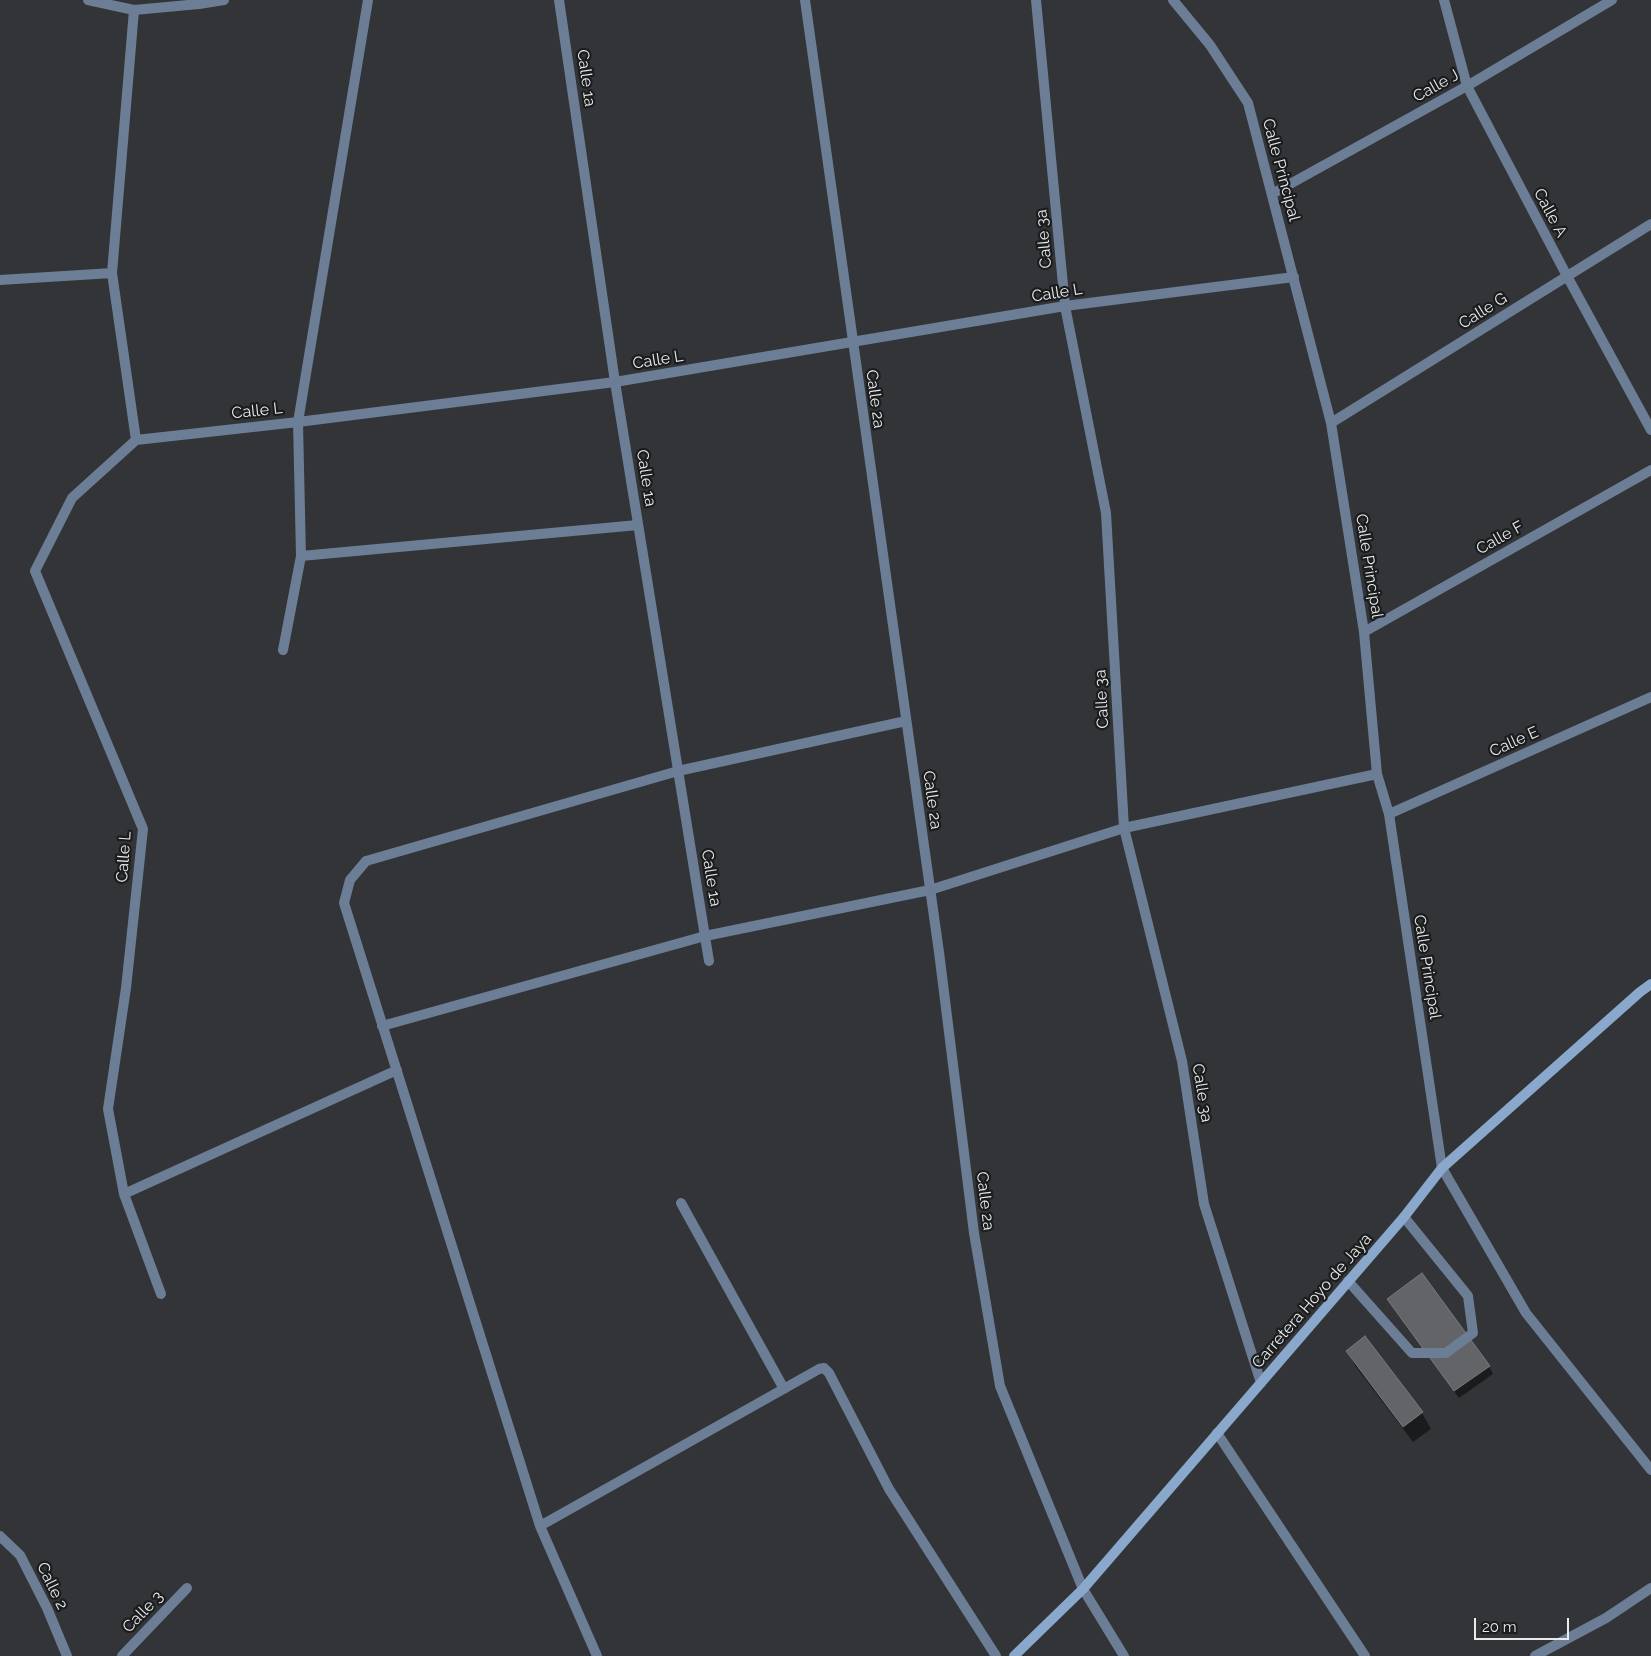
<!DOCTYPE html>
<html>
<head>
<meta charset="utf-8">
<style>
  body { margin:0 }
  #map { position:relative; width:1651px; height:1656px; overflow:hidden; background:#323437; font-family:Raleway,sans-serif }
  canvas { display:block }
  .scale { position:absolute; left:1474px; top:1618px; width:95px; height:22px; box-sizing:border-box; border:2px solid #e9eaec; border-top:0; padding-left:6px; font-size:15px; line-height:18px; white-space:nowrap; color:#e9eaec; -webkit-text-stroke:4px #1b1c1d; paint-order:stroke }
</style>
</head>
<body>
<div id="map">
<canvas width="1651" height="1656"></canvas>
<div class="scale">20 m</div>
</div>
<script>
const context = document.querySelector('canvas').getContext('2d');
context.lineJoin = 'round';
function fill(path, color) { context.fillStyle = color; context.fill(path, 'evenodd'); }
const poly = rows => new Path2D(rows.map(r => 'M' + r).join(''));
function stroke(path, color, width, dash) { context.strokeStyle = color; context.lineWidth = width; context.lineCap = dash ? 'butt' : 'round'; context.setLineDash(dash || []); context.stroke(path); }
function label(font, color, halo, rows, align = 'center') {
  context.font = font + ' Raleway,sans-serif'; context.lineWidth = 4.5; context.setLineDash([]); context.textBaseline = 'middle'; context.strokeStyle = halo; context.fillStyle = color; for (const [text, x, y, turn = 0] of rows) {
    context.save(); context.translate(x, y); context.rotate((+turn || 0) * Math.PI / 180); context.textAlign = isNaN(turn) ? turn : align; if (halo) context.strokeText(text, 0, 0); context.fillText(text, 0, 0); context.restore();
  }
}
const shadow = poly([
  [1393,1307,1489,1366,1493,1374,1459,1398],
  [1365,1338,1422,1413,1431,1429,1413,1442,1356,1367,1347,1351]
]);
const building = poly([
  [1422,1273,1490,1366,1454,1391,1387,1299,1422,1273],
  [1365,1336,1423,1412,1403,1427,1346,1351,1365,1336]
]);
const lane = poly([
  [1348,1281,1412,1353,1446,1353,1473,1333,1468,1296,1404,1217]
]);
const street = poly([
  [88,0,134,10,199,4,224,0],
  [559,0,615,382,709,961],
  [805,0,939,952,974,1233,1000,1386,1083,1589,1124,1656],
  [1036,0,1065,306,1106,513,1124,828,1182,1061,1204,1204,1261,1383],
  [1173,0,1210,45,1248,103,1331,423,1364,632,1377,774,1389,814,1442,1168,1526,1313,1651,1470],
  [1444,0,1467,86,1567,276,1651,430],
  [134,10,112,273,136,440],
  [1272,194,1467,86,1612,0],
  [0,280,112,273],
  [1331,423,1651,224],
  [301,556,638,525],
  [1364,632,1651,470],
  [283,650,301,556,298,422,368,0],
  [1389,814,1651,697],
  [382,1026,705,936,930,890,1124,828,1377,774],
  [124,1194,397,1070],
  [681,1203,784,1389],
  [161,1294,124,1194,108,1109,126,988,143,829,35,571,72,498,136,440,298,422,615,382,1065,306,1294,277],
  [1217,1433,1365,1656],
  [540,1526,819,1369,824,1368,829,1373,889,1489,996,1656],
  [0,1536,20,1555,47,1608,67,1656],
  [122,1656,187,1588],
  [597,1656,540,1526,344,903,350,880,366,861,678,771,906,721],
  [1535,1656,1606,1618,1651,1588]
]);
const secondary = poly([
  [1014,1656,1083,1589,1404,1217,1442,1168,1640,992,1651,984]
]);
const streetNames = [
  ["Calle 1a",586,78,82],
  ["Calle J",1436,86,-29],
  ["Calle Principal",1281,170,75],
  ["Calle A",1550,213,62],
  ["Calle 3a",1044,239,-95],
  ["Calle L",1057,293,-9],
  ["Calle G",1483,311,-32],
  ["Calle L",658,360,-9],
  ["Calle 2a",875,399,82],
  ["Calle L",257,411,-6],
  ["Calle 1a",646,478,81],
  ["Calle F",1500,538,-29],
  ["Calle Principal",1369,566,81],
  ["Calle 3a",1102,699,-93],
  ["Calle E",1514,742,-24],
  ["Calle 2a",932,800,82],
  ["Calle L",124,857,-86],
  ["Calle 1a",711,878,81],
  ["Calle Principal",1427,967,81],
  ["Calle 3a",1202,1093,81],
  ["Calle 2a",985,1201,83],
  ["Carretera Hoyo de Jaya",1312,1301,-49],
  ["Calle 2",52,1586,64],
  ["Calle 3",143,1612,-46]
];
fill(shadow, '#0007');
fill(building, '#626467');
stroke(building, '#777a7d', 1);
stroke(lane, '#6c7e95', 10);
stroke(street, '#6c7e95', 10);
stroke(secondary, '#8aa8cc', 10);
label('16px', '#e9eaec', '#1b1c1d', streetNames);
</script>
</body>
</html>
